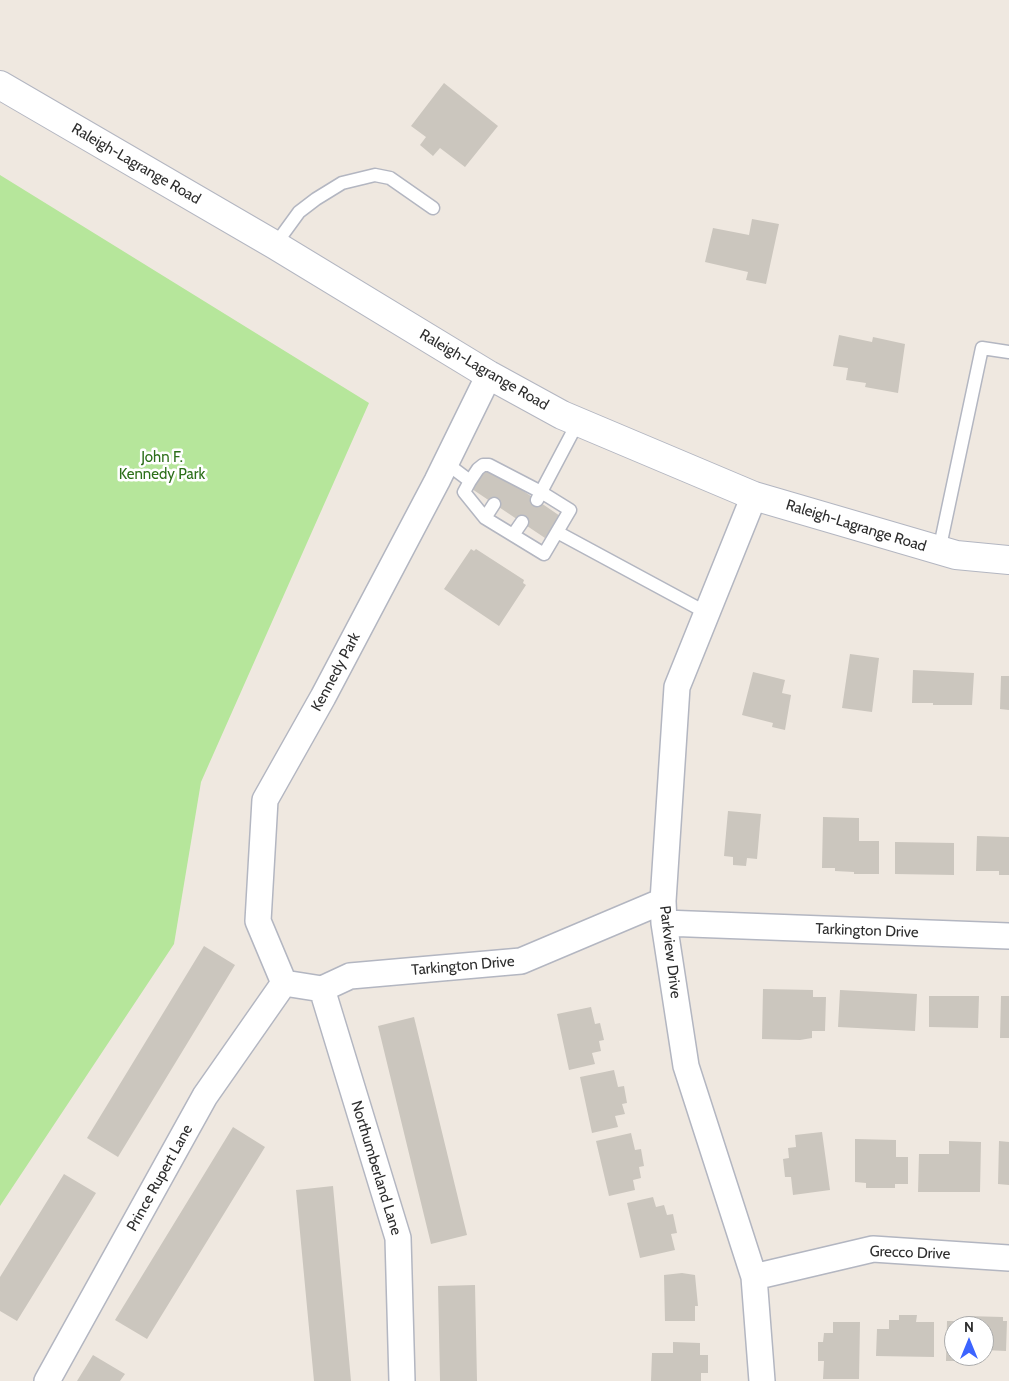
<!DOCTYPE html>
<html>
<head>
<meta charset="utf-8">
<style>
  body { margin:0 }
  #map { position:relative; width:1009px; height:1381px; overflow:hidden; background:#efe8e0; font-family:Cabin,sans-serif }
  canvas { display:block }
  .north { position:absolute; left:944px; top:1316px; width:50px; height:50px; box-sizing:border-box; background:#fff; border:1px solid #ababab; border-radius:50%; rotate:0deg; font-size:14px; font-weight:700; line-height:20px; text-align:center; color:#2d2d2d }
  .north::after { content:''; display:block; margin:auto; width:18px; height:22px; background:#3c64ff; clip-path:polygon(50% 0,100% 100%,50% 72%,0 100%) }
</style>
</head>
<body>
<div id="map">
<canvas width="1009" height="1381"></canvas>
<div class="north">N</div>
</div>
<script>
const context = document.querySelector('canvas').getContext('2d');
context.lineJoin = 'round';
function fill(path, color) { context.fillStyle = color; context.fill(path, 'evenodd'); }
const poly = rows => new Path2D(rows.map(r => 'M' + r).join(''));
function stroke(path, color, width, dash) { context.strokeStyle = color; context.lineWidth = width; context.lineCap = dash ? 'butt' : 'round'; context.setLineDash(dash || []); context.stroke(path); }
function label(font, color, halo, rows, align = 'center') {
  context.font = font + ' Cabin,sans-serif'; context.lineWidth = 5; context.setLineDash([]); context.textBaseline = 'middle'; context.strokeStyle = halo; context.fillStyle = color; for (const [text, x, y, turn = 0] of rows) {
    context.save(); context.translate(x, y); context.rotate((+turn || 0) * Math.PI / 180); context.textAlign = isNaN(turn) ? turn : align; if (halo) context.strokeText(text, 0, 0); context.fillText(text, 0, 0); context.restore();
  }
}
const green = poly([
  [0,175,369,403,201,782,174,944,0,1206]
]);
const building = poly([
  [444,83,498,126,465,167,440,148,433,156,420,145,426,137,411,126],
  [752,219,779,224,766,284,746,280,748,272,705,262,713,228,749,235],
  [839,335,872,342,873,337,905,344,898,393,865,387,866,383,846,380,848,368,833,366],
  [487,466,560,516,545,538,472,489],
  [471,549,474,551,476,549,524,580,523,583,526,585,499,626,444,589],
  [850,654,879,658,872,712,842,708],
  [913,670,974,673,972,705,933,705,933,703,912,703],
  [753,672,785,680,782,693,791,695,785,730,772,727,773,723,742,715],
  [1001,676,1009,676,1009,710,1000,709],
  [728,811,761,814,757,859,747,858,746,866,733,865,733,857,724,856],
  [823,817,859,818,859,841,879,841,879,874,854,874,854,872,835,871,835,868,822,868],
  [977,836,1009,837,1009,875,999,875,999,871,976,871],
  [895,842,954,843,954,875,895,874],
  [204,946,235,965,118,1157,87,1138],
  [763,989,813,990,813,997,826,997,825,1031,812,1031,812,1038,800,1040,762,1039],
  [840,990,917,994,915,1031,838,1027],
  [929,996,979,996,978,1028,929,1027],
  [1001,996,1009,996,1009,1038,1000,1038],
  [591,1007,595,1024,600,1023,604,1040,599,1041,601,1051,592,1053,595,1064,569,1070,557,1014],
  [414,1017,467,1235,431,1244,378,1026],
  [614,1070,618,1087,624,1086,627,1103,622,1104,625,1114,615,1116,618,1127,592,1133,580,1077],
  [233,1127,265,1147,147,1339,115,1320],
  [822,1132,830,1190,793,1195,791,1177,785,1177,783,1159,789,1158,788,1148,796,1147,795,1135],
  [631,1133,635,1150,641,1149,644,1166,639,1167,641,1178,633,1180,635,1190,609,1196,596,1141],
  [855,1139,896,1140,896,1157,908,1157,908,1184,895,1184,895,1188,866,1188,866,1183,855,1182],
  [949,1141,981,1142,980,1192,918,1192,919,1154,949,1154],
  [999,1141,1009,1142,1009,1185,998,1184],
  [64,1174,96,1193,17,1321,0,1311,0,1277],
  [333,1186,351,1381,314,1381,296,1190],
  [653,1197,656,1207,664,1205,667,1215,673,1214,677,1233,671,1234,675,1250,640,1258,627,1203],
  [682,1273,695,1275,698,1306,695,1306,695,1321,665,1321,664,1275],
  [475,1285,477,1381,440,1381,438,1286],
  [899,1315,917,1315,916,1322,934,1322,934,1357,876,1356,877,1329,889,1329,889,1320,899,1320],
  [966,1316,1003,1317,1003,1321,1007,1321,1006,1351,984,1350,984,1326,954,1326,954,1356,976,1356,976,1361,946,1361,947,1321,966,1321],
  [833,1322,860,1322,859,1379,823,1379,824,1361,818,1361,818,1342,823,1342,824,1333,833,1333],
  [673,1342,700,1343,700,1355,708,1355,708,1373,701,1373,701,1381,651,1381,652,1353,673,1353],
  [93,1355,125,1374,120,1381,77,1381]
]);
const lane = poly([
  [275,245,299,212,316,199,342,183,375,175,390,178,433,208],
  [446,463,470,481,478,469,483,465,489,465,541,492,537,500],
  [470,481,464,492,485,518,544,554,570,510,541,492,578,422],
  [485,518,494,504],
  [557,532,707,613],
  [513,535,522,522],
  [939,551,982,348,1009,352]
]);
const street = poly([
  [754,496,677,687,663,901,664,923,686,1066,754,1277,762,1381],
  [664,923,1009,936],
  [284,983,258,921,265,800,323,697,437,481,489,375],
  [284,983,322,989,350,976,521,961,663,901],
  [322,989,398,1238,402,1381],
  [754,1277,873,1249,1009,1258],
  [47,1381,205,1096,284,983]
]);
const secondary = poly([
  [0,85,275,245,489,375,562,415,754,496,956,555,1009,560]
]);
const streetNames = [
  ["Raleigh-Lagrange Road",136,164,30],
  ["Raleigh-Lagrange Road",484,370,30],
  ["Raleigh-Lagrange Road",856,526,17],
  ["Kennedy Park",336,672,-62],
  ["Tarkington Drive",867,931,2],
  ["Parkview Drive",670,952,83],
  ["Tarkington Drive",463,966,-5],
  ["Northumberland Lane",376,1168,73],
  ["Prince Rupert Lane",160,1178,-61],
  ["Grecco Drive",910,1253,2]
];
const parkNames = [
  ["John F.",162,458],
  ["Kennedy Park",162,475]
];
fill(green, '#b6e69b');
fill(building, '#cbc6be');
stroke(lane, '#b3b6c1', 15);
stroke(street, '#b3b6c1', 28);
stroke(secondary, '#b3b6c1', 30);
stroke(lane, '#fff', 12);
stroke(street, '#fff', 25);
stroke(secondary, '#fff', 28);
label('15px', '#2d2d2d', '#fff', streetNames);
label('15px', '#2c6f19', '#fff', parkNames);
</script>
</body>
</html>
